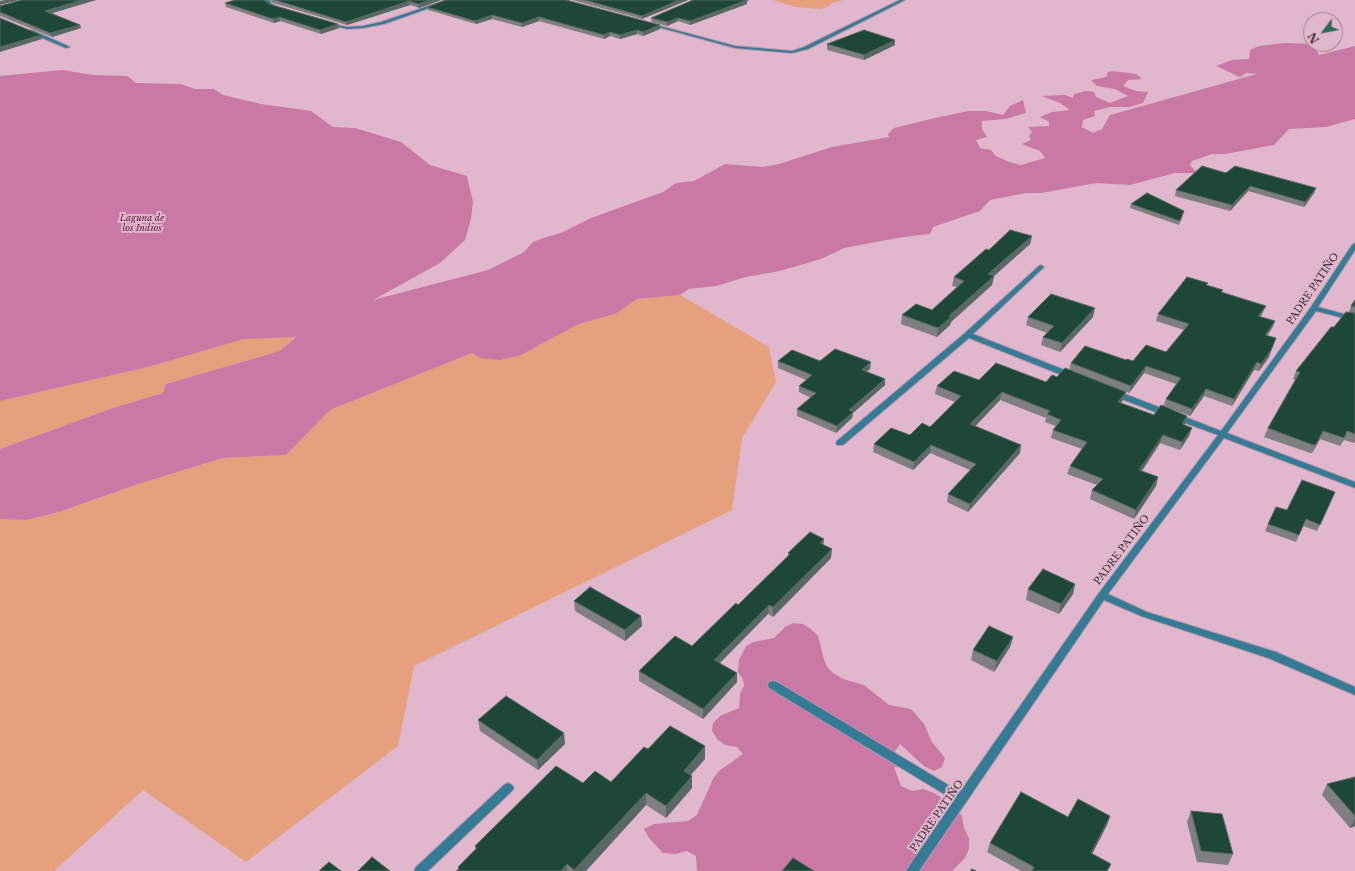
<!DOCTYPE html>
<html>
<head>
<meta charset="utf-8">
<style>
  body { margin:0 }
  #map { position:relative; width:1355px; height:871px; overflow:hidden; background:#e0b7cc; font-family:"Libre Baskerville",serif }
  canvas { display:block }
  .north { position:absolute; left:1303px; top:12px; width:40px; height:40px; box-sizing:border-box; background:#e0b7cc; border:1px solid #9e7f8f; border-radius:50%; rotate:238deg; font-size:11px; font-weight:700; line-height:16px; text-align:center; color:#3c2c34 }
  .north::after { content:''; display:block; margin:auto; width:14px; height:18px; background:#306b55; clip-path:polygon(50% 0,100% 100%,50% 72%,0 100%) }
</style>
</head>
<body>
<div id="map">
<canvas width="1355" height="871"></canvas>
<div class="north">N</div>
</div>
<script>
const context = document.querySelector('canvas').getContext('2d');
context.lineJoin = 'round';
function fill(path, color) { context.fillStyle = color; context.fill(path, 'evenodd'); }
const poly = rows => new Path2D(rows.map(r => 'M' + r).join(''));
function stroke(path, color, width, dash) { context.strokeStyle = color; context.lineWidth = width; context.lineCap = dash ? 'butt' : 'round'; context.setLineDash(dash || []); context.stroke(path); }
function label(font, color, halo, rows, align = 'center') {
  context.font = font + ' "Libre Baskerville",serif'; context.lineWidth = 4; context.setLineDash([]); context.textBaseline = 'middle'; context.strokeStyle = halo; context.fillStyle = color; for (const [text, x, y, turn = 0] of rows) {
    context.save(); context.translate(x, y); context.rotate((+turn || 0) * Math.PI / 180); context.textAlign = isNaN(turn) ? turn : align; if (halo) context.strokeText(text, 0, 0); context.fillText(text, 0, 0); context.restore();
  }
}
const green = poly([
  [773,0,844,0,832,3,829,6,821,9,795,7],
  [680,295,769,347,776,382,742,438,732,510,414,666,398,746,246,862,143,790,54,871,0,871,0,519,27,520,59,512,135,485,224,458,286,455,330,410,472,353,521,355,579,324,615,314,637,299],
  [296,336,280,351,166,384,164,393,113,408,0,449,0,401,148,367,244,339]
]);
const water = poly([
  [1284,43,1315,44,1316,50,1319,55,1355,46,1355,119,1326,127,1289,129,1274,145,1225,154,1212,154,1192,161,1190,165,1197,173,1175,173,1130,185,1096,183,1042,193,1026,193,990,200,980,211,933,227,930,234,903,237,844,248,821,259,780,271,746,277,716,286,689,289,680,295,637,299,615,314,579,324,521,355,500,360,480,358,472,353,330,410,286,455,223,458,135,485,59,512,27,520,0,519,0,449,113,408,163,393,166,384,280,351,296,337,244,339,148,367,0,401,0,76,62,70,93,75,127,76,136,83,181,84,195,89,214,89,223,95,261,104,311,111,333,127,355,128,401,142,430,165,467,176,473,202,471,219,465,240,440,263,373,300,488,270,524,252,533,242,546,237,561,233,591,218,663,192,676,183,694,181,725,164,763,167,779,164,832,147,889,137,888,134,894,128,935,118,968,111,986,111,1003,115,1010,106,1023,100,1026,113,1005,119,982,121,982,129,987,137,976,140,980,148,991,150,996,156,1009,162,1021,165,1045,158,1040,151,1022,144,1031,140,1029,136,1032,132,1028,127,1049,126,1049,122,1040,117,1052,112,1070,110,1060,103,1042,96,1065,95,1073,98,1074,94,1086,91,1094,92,1096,97,1110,103,1128,96,1115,89,1097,86,1091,80,1106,77,1108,72,1113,71,1136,74,1142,79,1128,80,1123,86,1136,91,1148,92,1143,103,1129,107,1110,107,1094,111,1095,116,1083,120,1082,127,1093,133,1102,129,1110,115,1257,74,1246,73,1240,77,1216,66,1232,60,1249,59,1250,50,1259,46],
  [793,623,803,624,811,629,818,636,824,659,827,667,833,673,843,679,864,685,889,705,911,709,924,724,932,742,945,758,942,767,934,771,924,766,900,744,895,751,908,768,894,767,901,786,912,791,923,789,934,793,955,807,962,816,964,828,969,838,969,849,965,858,952,871,697,871,696,856,687,851,675,854,663,853,649,838,644,829,654,824,688,821,697,815,713,779,719,771,743,754,737,747,725,745,717,739,712,731,713,723,720,716,739,708,740,693,744,686,743,679,738,672,739,660,746,646,754,642,774,638,785,627]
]);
const street = poly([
  [265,0,269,0,272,4,280,8,278,9,270,6,266,3,265,0],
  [446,0,452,0,384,24,363,28,347,29,327,24,329,23,347,27,363,26,381,22,446,0],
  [900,0,905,0,808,49,792,53,735,48,647,24,649,23,735,46,792,51,804,47,900,0],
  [28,30,32,30,70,47,66,48,28,32,28,30],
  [1355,243,1355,250,1318,307,1355,317,1355,321,1316,311,1227,433,1355,482,1355,488,1224,438,1108,594,1147,612,1276,652,1355,687,1355,695,1268,658,1141,616,1104,600,919,871,906,871,954,800,769,688,768,685,769,682,773,681,777,682,960,792,1099,593,1218,435,1174,419,1173,417,1174,415,1180,415,1221,431,1311,307,1352,245,1355,243],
  [1041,265,1044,267,1043,268,973,334,1075,374,1076,376,1075,378,1069,378,969,338,843,445,837,445,836,443,837,441,965,333,1039,266,1041,265],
  [1111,391,1117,391,1169,411,1170,413,1166,415,1163,415,1111,395,1110,393,1111,391],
  [508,783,512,785,514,788,512,791,428,871,414,871,416,867,504,785,508,783]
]);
const wall = poly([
  [22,0,96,0,51,13,80,25,81,28,52,37,0,16,0,6],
  [270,0,441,0,419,8,410,5,347,25,273,3],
  [572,0,688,0,642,19],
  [693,0,749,0,747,1,747,4,690,25,678,21,667,26,652,22,651,18],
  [225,3,269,4,339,28,321,34,280,21,274,23,226,7],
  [427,7,660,29,643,36,637,34,620,39,610,36,604,39,539,21,522,27,492,19,476,24,428,10],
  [895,40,895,45,864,60,827,50,827,44],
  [1226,173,1316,188,1314,193,1304,207,1248,191,1230,211,1175,196,1176,190],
  [1131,204,1183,215,1179,225,1130,208],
  [1032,236,1030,244,994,276,992,285,951,322,950,325,937,337,901,324,902,315,932,310,957,287,952,286,954,277,989,250],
  [1207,285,1223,290,1222,292,1263,312,1260,317,1275,321,1272,328,1267,336,1269,357,1259,371,1254,370,1232,406,1204,396,1190,416,1163,406,1166,399,1176,384,1144,373,1129,393,1069,370,1071,363,1126,360,1133,361,1166,352,1184,330,1156,321,1158,314],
  [1355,300,1355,443,1344,440,1340,446,1320,439,1312,453,1310,453,1264,437,1268,428,1295,380,1293,379,1296,371,1349,312,1351,306],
  [1028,317,1093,317,1060,352,1041,345,1043,337,1047,333,1026,325],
  [778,361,820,361,870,369,867,371,885,379,885,385,853,413,852,418,836,433,797,416,797,409,811,398,799,392,799,386,806,380,778,368],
  [979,380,1046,382,1123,400,1121,403,1154,415,1187,416,1184,425,1192,428,1189,436,1180,450,1160,443,1142,471,1158,477,1156,486,1134,519,1090,499,1092,490,1097,485,1067,474,1070,466,1082,449,1051,438,1053,430,1056,426,1045,422,1046,418,1000,400,975,426,1020,453,968,512,947,502,948,494,970,470,930,453,913,470,873,452,874,444,910,435,930,427,955,402,935,394,937,386],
  [1335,492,1317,531,1303,526,1296,542,1265,531,1268,524,1287,510],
  [824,545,831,558,773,617,768,614,720,663,737,682,703,719,639,681,639,671,692,646,738,605,788,556,788,553],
  [1075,584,1073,594,1059,614,1026,600,1028,589],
  [574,601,641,616,642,626,625,641,575,611],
  [1013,637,1010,647,994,672,971,660,973,650],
  [478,720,564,733,565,744,538,770,480,731],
  [705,746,705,759,691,775,692,788,666,818,646,805,586,871,456,871,458,869,458,867,475,849,475,846,583,783,611,782,648,749],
  [1355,777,1355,826,1350,828,1322,795,1327,784],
  [1191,811,1233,854,1228,865,1197,862,1187,822],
  [1110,816,1107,825,1092,854,1108,871,1021,871,987,852,990,843,1068,817]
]);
const shadedWall = poly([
  [5,0,19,0,0,5,0,1],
  [82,0,96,0,46,15,45,11],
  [430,0,441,0,419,8,418,4],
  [679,0,688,0,642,19,642,16],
  [742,0,749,0,747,1,747,4,690,25,690,21],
  [409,1,410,5,347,25,346,22],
  [492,15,492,19,476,24,475,21],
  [279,17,280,21,274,23,273,19],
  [539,17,539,21,522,27,522,23],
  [678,18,678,21,667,26,667,22],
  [338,24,339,28,321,34,320,30],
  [80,25,81,28,52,37,50,33],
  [660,25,660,29,643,36,643,32],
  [637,30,637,34,620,39,620,35],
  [610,32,610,36,604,39,604,35],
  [41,35,42,39,0,52,0,47],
  [895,40,895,45,864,60,864,55],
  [1250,186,1248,191,1230,211,1232,205],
  [1316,188,1314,193,1304,207,1305,202],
  [1032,236,1030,244,994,276,992,285,951,322,950,325,937,337,938,328,949,316,988,274],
  [1266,306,1263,312,1256,323,1258,316],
  [1095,308,1093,317,1060,352,1062,343],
  [1275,321,1272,328,1262,342,1265,335],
  [1276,338,1269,357,1259,371,1261,364],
  [871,362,870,369,861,376,862,370],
  [1257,362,1254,370,1232,406,1234,399],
  [1146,366,1144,373,1129,393,1131,386],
  [885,379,885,385,853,413,852,418,836,433,837,426,849,410],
  [1206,389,1204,396,1190,416,1192,409],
  [1002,392,1000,400,969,433,970,424],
  [1126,392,1123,400,1116,410,1118,402],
  [1187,416,1185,424,1179,432,1182,424],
  [1192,428,1189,436,1180,450,1182,442],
  [1323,431,1320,439,1312,453,1316,444],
  [1163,435,1160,443,1137,478,1139,470],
  [931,445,930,453,913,470,914,462],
  [1021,445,1020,453,968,512,970,504],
  [1158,477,1156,486,1134,519,1136,510],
  [824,539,823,548,820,543],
  [832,549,831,558,773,617,773,607],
  [1075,584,1073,594,1059,614,1061,604],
  [769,605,768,614,714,669,714,660],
  [641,616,642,626,625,641,625,630],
  [1013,637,1010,647,994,672,997,661],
  [737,673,737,682,703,719,703,709],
  [564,733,565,744,538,770,537,760],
  [705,746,705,759,683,783,684,771],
  [692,776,692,788,666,818,666,806],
  [646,793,646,805,586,871,575,871,574,870],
  [1110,816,1107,825,1088,862,1091,853],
  [1355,818,1355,826,1350,828],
  [567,864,567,871,561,871]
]);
const building = poly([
  [22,0,82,0,45,11,80,25,50,33,0,12,0,6,22,0],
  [235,0,264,0,269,4,338,24,320,30,279,17,273,19,225,3,235,0],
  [275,0,430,0,418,4,409,1,346,22,275,0],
  [446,0,566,0,660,25,643,32,637,30,620,35,610,32,604,35,539,17,522,23,492,15,475,21,427,7,446,0],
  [585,0,679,0,642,16,585,0],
  [693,0,747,0,690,21,678,18,667,22,651,18,693,0],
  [0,18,41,35,0,47,0,18],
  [864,30,895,40,864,55,827,44,864,30],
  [1202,166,1226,173,1235,166,1316,188,1305,202,1250,186,1232,205,1176,190,1202,166],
  [1147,193,1184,211,1180,221,1131,204,1147,193],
  [1010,230,1032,236,988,274,994,276,949,316,951,317,938,328,902,315,916,304,932,310,964,281,954,277,986,249,989,250,1010,230],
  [1187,277,1208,283,1206,285,1223,290,1221,292,1266,306,1258,316,1275,321,1265,335,1276,338,1271,350,1261,364,1257,362,1234,399,1206,389,1192,409,1166,399,1181,378,1146,366,1131,386,1071,363,1085,346,1126,360,1127,359,1133,361,1146,345,1166,352,1189,324,1158,314,1187,277],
  [1051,294,1095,308,1062,343,1043,337,1054,326,1028,317,1051,294],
  [1355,300,1355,307,1351,306,1355,300],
  [1346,312,1355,313,1355,434,1347,431,1344,438,1323,431,1316,444,1313,445,1268,428,1300,372,1296,371,1331,327,1334,327,1346,312],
  [835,349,871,362,862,370,885,379,849,410,853,412,837,426,797,409,816,393,799,386,812,375,778,361,792,350,820,361,835,349],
  [996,363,1046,382,1052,375,1057,377,1065,368,1126,392,1118,402,1154,415,1161,405,1187,416,1182,424,1192,428,1182,442,1163,435,1139,470,1158,477,1136,510,1092,490,1103,479,1070,466,1087,442,1053,430,1061,420,1047,414,1050,411,1002,392,970,424,1021,445,970,504,948,494,976,464,931,445,914,462,874,444,891,428,910,435,922,423,930,427,961,396,937,386,954,371,979,380,996,363],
  [1302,480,1335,492,1320,525,1306,519,1299,535,1268,524,1276,507,1287,510,1302,480],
  [810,532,824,539,820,543,832,549,773,607,769,605,714,660,737,673,703,709,639,671,675,636,692,646,736,603,738,605,790,554,788,553,810,532],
  [1043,569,1075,584,1061,604,1028,589,1043,569],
  [590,587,641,616,625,630,574,601,590,587],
  [989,626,1013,637,997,661,973,650,989,626],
  [506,696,564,733,537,760,478,720,506,696],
  [670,726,705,746,684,771,692,776,666,806,646,793,574,870,567,864,561,871,457,871,459,868,458,867,477,848,475,846,556,766,583,783,595,771,611,782,644,747,648,749,670,726],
  [1355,777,1355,816,1327,784,1355,777],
  [1021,792,1068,817,1078,799,1110,816,1091,853,1111,864,1107,871,1032,871,1034,867,990,843,1021,792],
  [1191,811,1222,814,1233,854,1201,851,1191,811],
  [372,857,390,871,358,871,372,857],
  [793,858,814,871,782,871,793,858],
  [329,862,341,871,319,871,329,862],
  [972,869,976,871,970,871,972,869]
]);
const farWaternames = [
  ["Laguna de",142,218],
  ["los Indios",142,228]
];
const streetNames = [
  ["PADRE PATIÑO",1313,289,-56],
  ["PADRE PATIÑO",1122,550,-53],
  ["PADRE PATIÑO",937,816,-55]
];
fill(green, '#e7a07e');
fill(water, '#ca78a5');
stroke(street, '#bc98ab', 2);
fill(street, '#367b95');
fill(wall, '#7f7f82');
fill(shadedWall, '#586964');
fill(building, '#1e4737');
stroke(building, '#586964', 1);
label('italic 9px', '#5f1544', '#e0b7cc', farWaternames);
label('10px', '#3c2c34', '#e0b7cc', streetNames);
</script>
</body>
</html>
